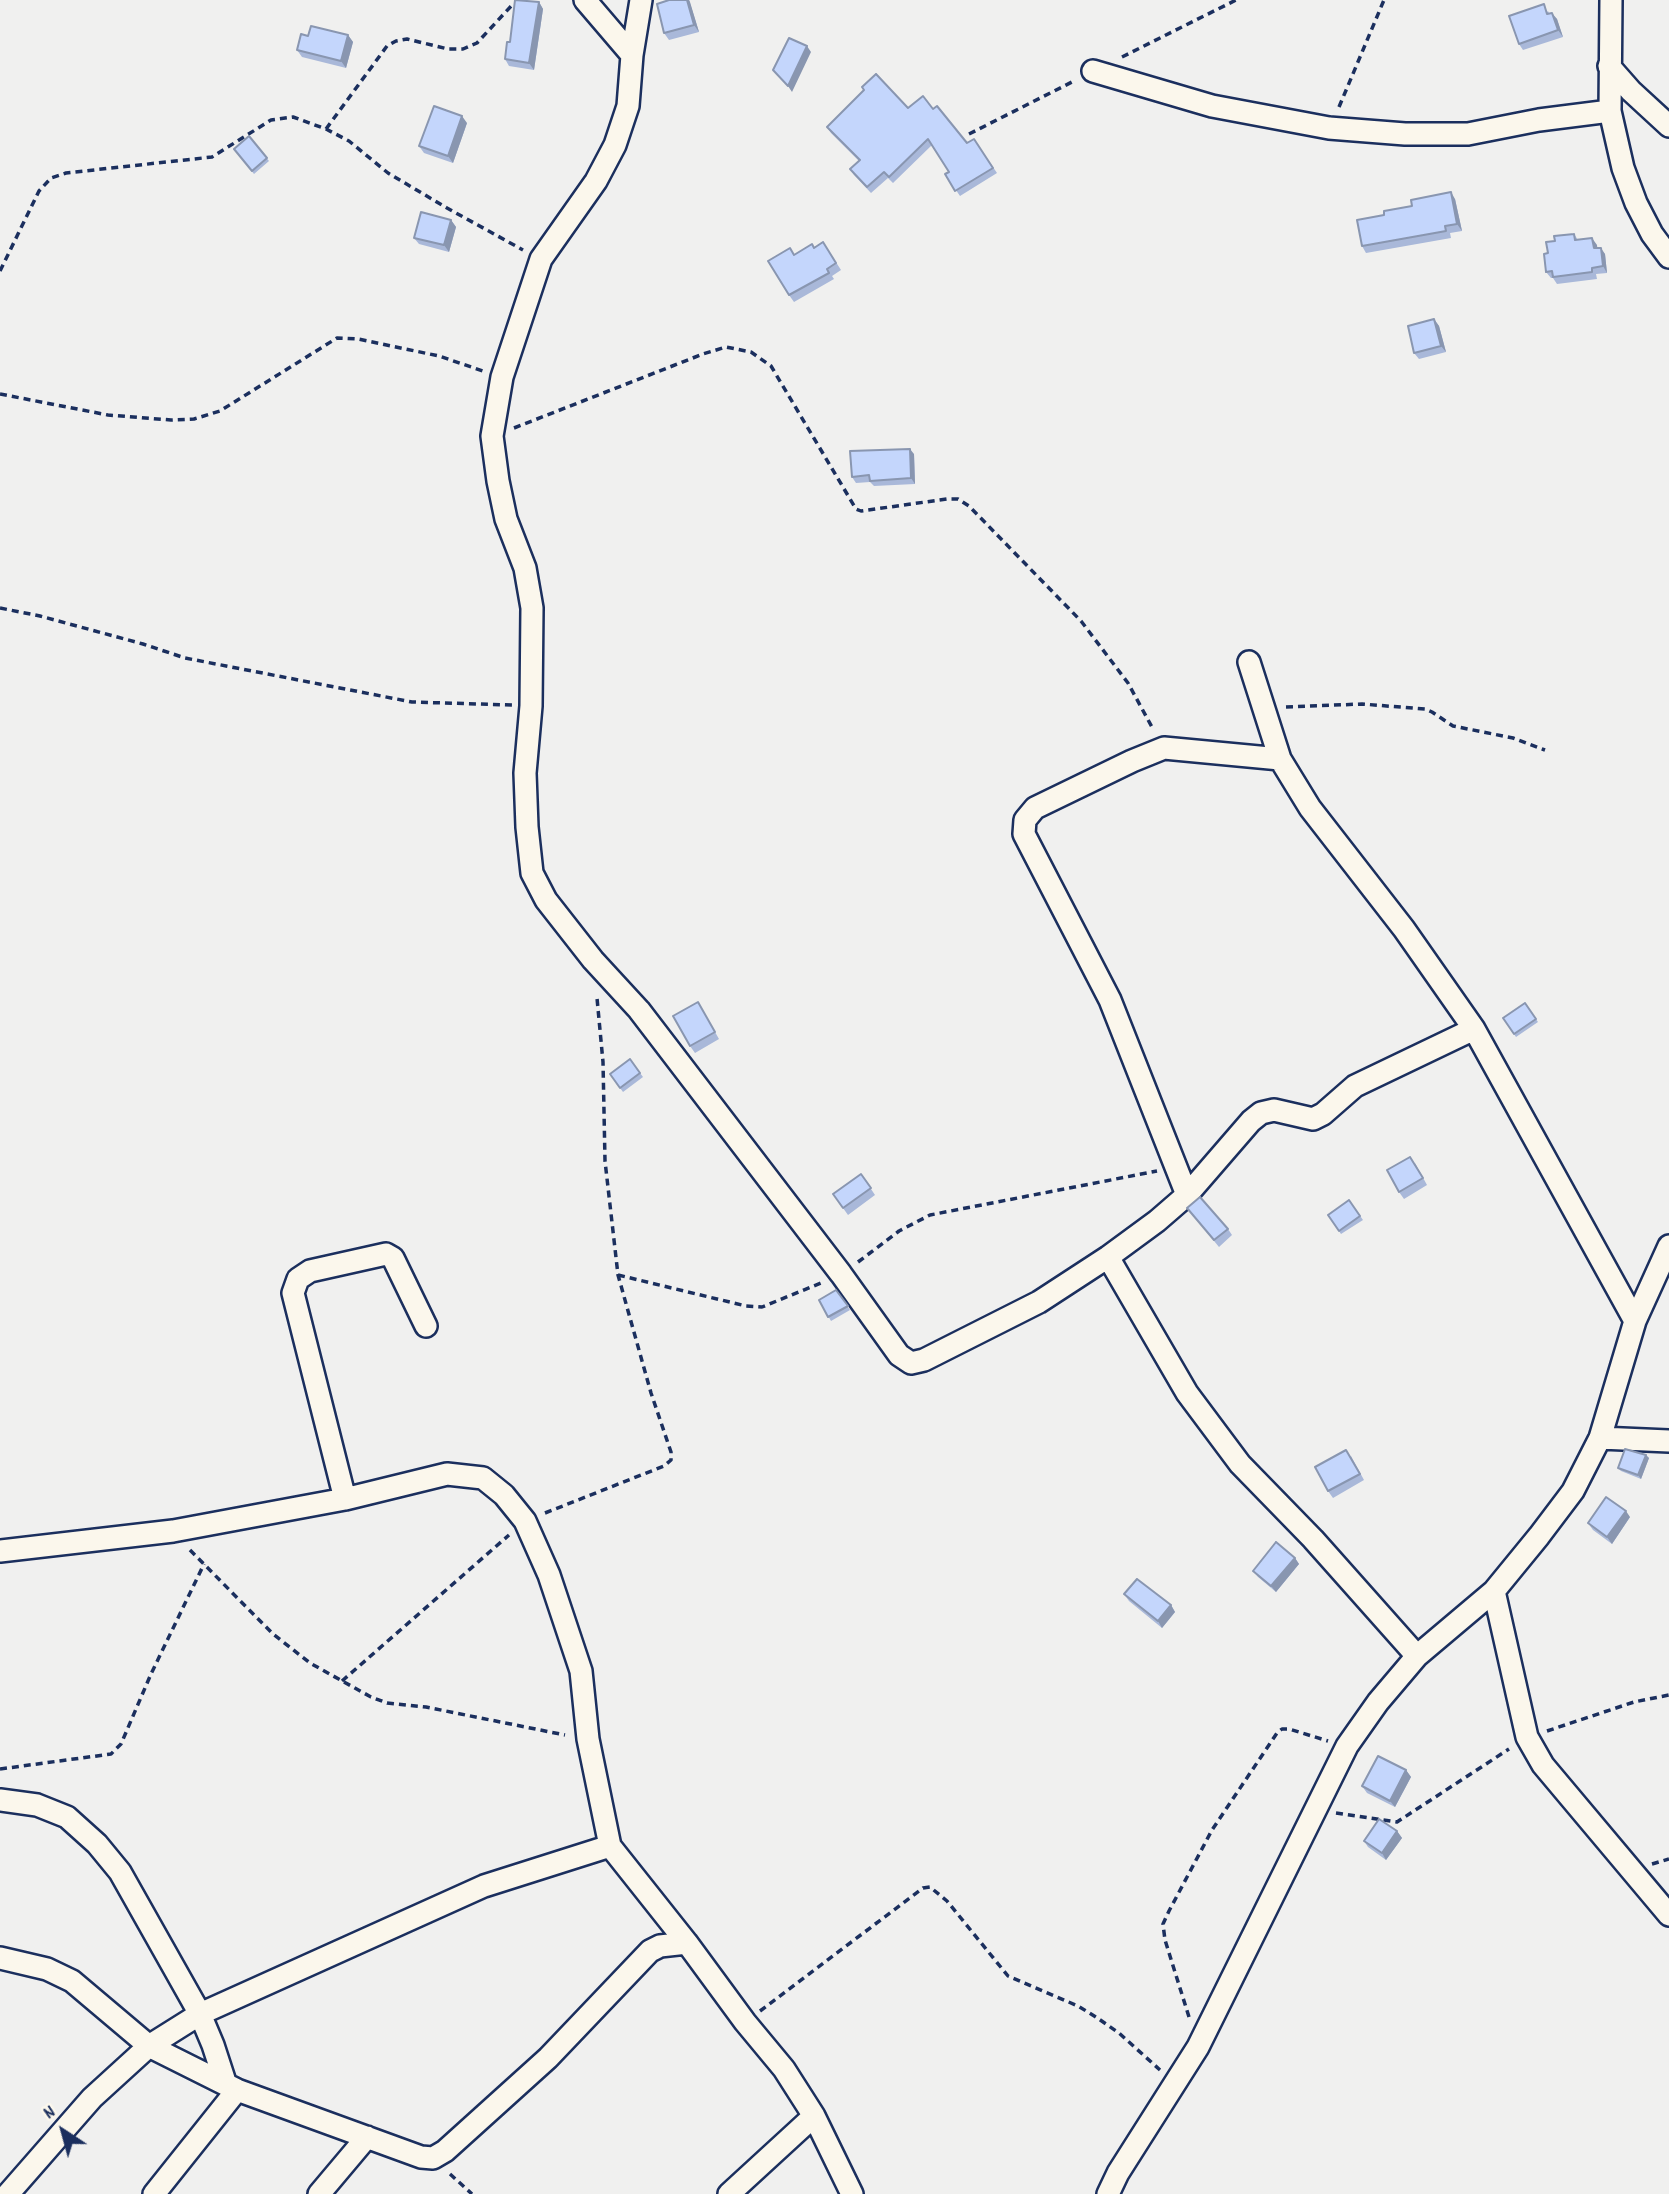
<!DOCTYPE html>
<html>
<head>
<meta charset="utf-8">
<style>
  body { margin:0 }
  #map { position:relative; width:1669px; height:2194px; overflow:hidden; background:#f0f0ef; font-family:Dekko,sans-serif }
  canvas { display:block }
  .north { position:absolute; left:28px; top:2096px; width:70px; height:70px; -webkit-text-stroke:5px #fbf7ec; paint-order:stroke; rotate:324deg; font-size:19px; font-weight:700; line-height:28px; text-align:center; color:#1b2f5e }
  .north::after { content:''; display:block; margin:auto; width:24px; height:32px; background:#1b2f5e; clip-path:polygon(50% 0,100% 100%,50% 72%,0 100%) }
</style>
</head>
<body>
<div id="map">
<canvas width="1669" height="2194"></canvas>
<div class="north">N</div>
</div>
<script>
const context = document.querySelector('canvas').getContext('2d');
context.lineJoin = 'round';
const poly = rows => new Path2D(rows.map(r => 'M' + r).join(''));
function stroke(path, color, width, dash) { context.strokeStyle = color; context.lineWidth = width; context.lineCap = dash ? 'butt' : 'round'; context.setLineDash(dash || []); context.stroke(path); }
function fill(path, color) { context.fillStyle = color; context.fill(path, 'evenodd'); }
const path = poly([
  [1122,57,1236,0],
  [1339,107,1384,0],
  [326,129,387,46,396,41,407,39,448,49,463,49,477,43,513,4,520,0],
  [969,134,1074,81],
  [0,271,39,191,51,178,66,173,212,157,271,120,293,117,326,129,349,141,388,173,447,208,523,250],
  [0,394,108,415,171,420,194,419,220,411,337,338,358,339,439,356,483,371],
  [514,428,703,354,726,347,751,352,771,366,856,509,861,511,947,499,958,499,969,506,1081,621,1128,683,1153,729],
  [0,608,40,616,143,644,185,658,412,702,512,705],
  [1286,707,1362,704,1425,709,1432,712,1453,726,1513,738,1545,750],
  [858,1262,899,1231,930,1215,1157,1171],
  [618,1275,746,1306,762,1307,821,1283],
  [545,1513,664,1466,671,1460,671,1452,651,1393,618,1275,605,1161,603,1062,597,998],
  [190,1550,273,1634,310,1663,371,1697,387,1703,426,1707,565,1735],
  [342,1681,509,1535],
  [1547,1731,1634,1702,1669,1695],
  [0,1769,111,1754,121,1744,151,1674,204,1564],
  [1336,1813,1397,1822,1509,1749],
  [1652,1864,1669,1859],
  [760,2011,923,1888,930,1887,947,1901,1008,1976,1078,2006,1096,2017,1119,2033,1160,2070],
  [1189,2017,1165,1940,1163,1924,1169,1911,1212,1830,1277,1733,1282,1729,1289,1729,1328,1741],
  [450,2174,472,2194]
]);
const street = poly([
  [585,0,632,55],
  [641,0,632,55,628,106,615,145,596,181,541,259,502,377,492,436,498,481,506,519,525,568,532,608,531,706,525,773,527,827,532,873,546,900,593,960,639,1010,841,1274,899,1355,911,1363,924,1360,1039,1302,1108,1257,1157,1221,1187,1195,1251,1121,1261,1113,1274,1110,1313,1119,1323,1114,1355,1086,1474,1029],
  [1611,0,1610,111,1623,168,1636,203,1652,234,1669,257],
  [1609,66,1631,91,1669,126],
  [1093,71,1212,106,1329,128,1405,134,1468,134,1539,120,1610,111],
  [1249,662,1280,759,1310,808,1404,929,1474,1029,1635,1321],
  [1187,1195,1110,1000,1024,834,1025,820,1035,808,1132,761,1164,748,1280,759],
  [1108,1257,1187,1393,1240,1464,1313,1539,1417,1656],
  [1600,1438,1669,1441],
  [345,1499,293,1293,298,1279,310,1271,386,1254,393,1258,426,1326],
  [0,1551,173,1531,345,1499,447,1474,483,1478,504,1495,525,1521,549,1575,581,1671,588,1739,610,1846,687,1943,745,2022,784,2069,814,2116,852,2194],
  [1494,1591,1527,1737,1543,1765,1669,1915],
  [0,1800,37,1805,67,1817,97,1844,120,1872,200,2014,213,2045,226,2085],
  [0,1958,47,1969,72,1981,149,2046,237,2090,421,2157,433,2158,445,2151,548,2058,650,1951,660,1946,687,1943],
  [8,2194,92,2098,149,2046,200,2014,484,1886,610,1846],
  [154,2194,237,2090],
  [319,2194,367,2137],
  [729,2194,814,2116],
  [1108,2194,1118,2173,1198,2047,1347,1746,1378,1702,1417,1656,1494,1591,1539,1536,1573,1491,1600,1438,1635,1321,1669,1246]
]);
const wall = poly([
  [669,0,689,0,699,32,669,40,664,33],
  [539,2,543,9,534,70,509,66,505,59,510,42],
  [1548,11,1549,13,1557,19,1563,37,1523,50,1519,44],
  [348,35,353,42,346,68,302,57,297,50,308,36],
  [862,87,908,108,933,109,967,143,974,139,997,173,960,196,945,174,949,172,932,145,893,183,888,178,871,193,854,175,850,169,859,161,831,133,827,127,864,90],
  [467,123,453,163,424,153,419,146],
  [249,136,269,161,254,174,234,149],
  [1455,199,1462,231,1450,233,1451,238,1366,253,1362,246,1384,215],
  [451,220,456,227,449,252,419,244,414,238],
  [1574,234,1578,240,1597,245,1597,248,1605,254,1607,273,1596,274,1597,279,1557,284,1553,278,1551,278,1546,272,1548,253,1555,241],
  [823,242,841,270,832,276,834,279,794,302,789,295,794,255,814,248],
  [1434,319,1439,326,1446,352,1419,359,1414,353],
  [914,454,915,484,874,486,870,482,856,483,852,477],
  [698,1002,719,1039,695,1053,690,1046],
  [1525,1003,1538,1022,1516,1037,1503,1018],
  [630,1059,643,1077,623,1092,610,1074],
  [1415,1163,1427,1185,1404,1199,1399,1192],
  [861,1174,875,1195,848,1215,833,1194],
  [1349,1200,1363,1220,1341,1234,1328,1215],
  [1187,1208,1228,1229,1232,1235,1219,1247],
  [836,1290,850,1310,831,1321,819,1300],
  [1646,1455,1649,1458,1641,1479,1621,1471,1618,1468],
  [1351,1456,1364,1480,1333,1498,1328,1491],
  [1630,1517,1612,1544,1593,1530,1588,1523],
  [1295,1558,1299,1564,1276,1592,1258,1577,1253,1571],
  [1124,1594,1171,1605,1175,1612,1162,1628,1129,1601],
  [1406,1770,1411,1777,1395,1807,1367,1793,1362,1786],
  [1397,1831,1402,1838,1386,1860,1368,1847,1364,1841]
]);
const shadedWall = poly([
  [687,0,689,0,690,2,699,32,694,25],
  [539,2,543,9,534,70,529,63],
  [1552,13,1557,19,1563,37,1558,30],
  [348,35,353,42,346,68,341,61],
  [807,46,811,52,792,92,788,86],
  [462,116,467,123,453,163,448,156],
  [1451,192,1455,199,1462,231,1457,224],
  [451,220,456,227,449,252,444,245],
  [1592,238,1597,245,1598,255,1594,248],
  [1601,248,1605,254,1607,273,1603,266],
  [1434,319,1439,326,1446,352,1441,346],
  [910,449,914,454,915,484,911,478],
  [1646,1455,1649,1458,1641,1479,1638,1475],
  [1626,1511,1630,1517,1612,1544,1607,1537],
  [1295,1558,1299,1564,1276,1592,1271,1586],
  [1171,1605,1175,1612,1162,1628,1158,1621],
  [1406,1770,1411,1777,1395,1807,1390,1801],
  [1397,1831,1402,1838,1386,1860,1382,1853]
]);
const building = poly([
  [515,0,539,2,529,63,505,59,507,42,510,42,515,0],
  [669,0,687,0,694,25,664,33,657,4,669,0],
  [1544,4,1547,14,1552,13,1558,30,1519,44,1509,16,1544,4],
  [311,26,348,35,341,61,297,50,301,34,308,36,311,26],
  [789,38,807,46,788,86,773,70,789,38],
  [876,74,908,108,923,96,933,109,937,106,967,143,974,139,993,168,955,191,945,174,949,172,928,139,889,177,884,172,867,187,850,169,860,160,827,127,864,90,862,87,876,74],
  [434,106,462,116,448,156,419,146,434,106],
  [249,136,267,158,252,171,234,149,249,136],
  [1451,192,1457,224,1445,226,1446,231,1362,246,1357,220,1384,215,1384,211,1412,206,1411,200,1451,192],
  [421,212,451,220,444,245,414,238,421,212],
  [1574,234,1575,240,1592,238,1594,248,1601,248,1603,266,1592,268,1592,272,1553,277,1552,271,1546,272,1544,254,1548,253,1546,242,1555,241,1554,236,1574,234],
  [823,242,836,263,827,269,829,273,789,295,768,261,790,248,794,255,812,244,814,248,823,242],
  [1434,319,1441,346,1414,353,1408,326,1434,319],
  [910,449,911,478,870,481,869,475,852,477,850,451,910,449],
  [698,1002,715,1032,690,1046,673,1016,698,1002],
  [1525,1003,1536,1019,1514,1034,1503,1018,1525,1003],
  [630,1059,640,1073,620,1088,610,1074,630,1059],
  [1410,1157,1423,1178,1399,1192,1387,1170,1410,1157],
  [861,1174,871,1188,843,1208,833,1194,861,1174],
  [1200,1197,1228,1229,1214,1240,1187,1208,1200,1197],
  [1349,1200,1360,1216,1339,1231,1328,1215,1349,1200],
  [836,1290,848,1306,828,1317,819,1300,836,1290],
  [1625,1449,1646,1455,1638,1475,1618,1468,1625,1449],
  [1346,1450,1360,1474,1328,1491,1315,1467,1346,1450],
  [1606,1497,1626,1511,1607,1537,1588,1523,1606,1497],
  [1276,1542,1295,1558,1271,1586,1253,1571,1276,1542],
  [1137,1579,1171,1605,1158,1621,1124,1594,1137,1579],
  [1378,1756,1406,1770,1390,1801,1362,1786,1378,1756],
  [1379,1819,1397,1831,1382,1853,1364,1841,1379,1819]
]);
stroke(street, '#1b2f5e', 26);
stroke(path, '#1b2f5e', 3.5, [7, 5]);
stroke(street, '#fbf7ec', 21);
fill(wall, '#a9b8d9');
fill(shadedWall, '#8996b0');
fill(building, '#c4d6fc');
stroke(building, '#8996b0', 2);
</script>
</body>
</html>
